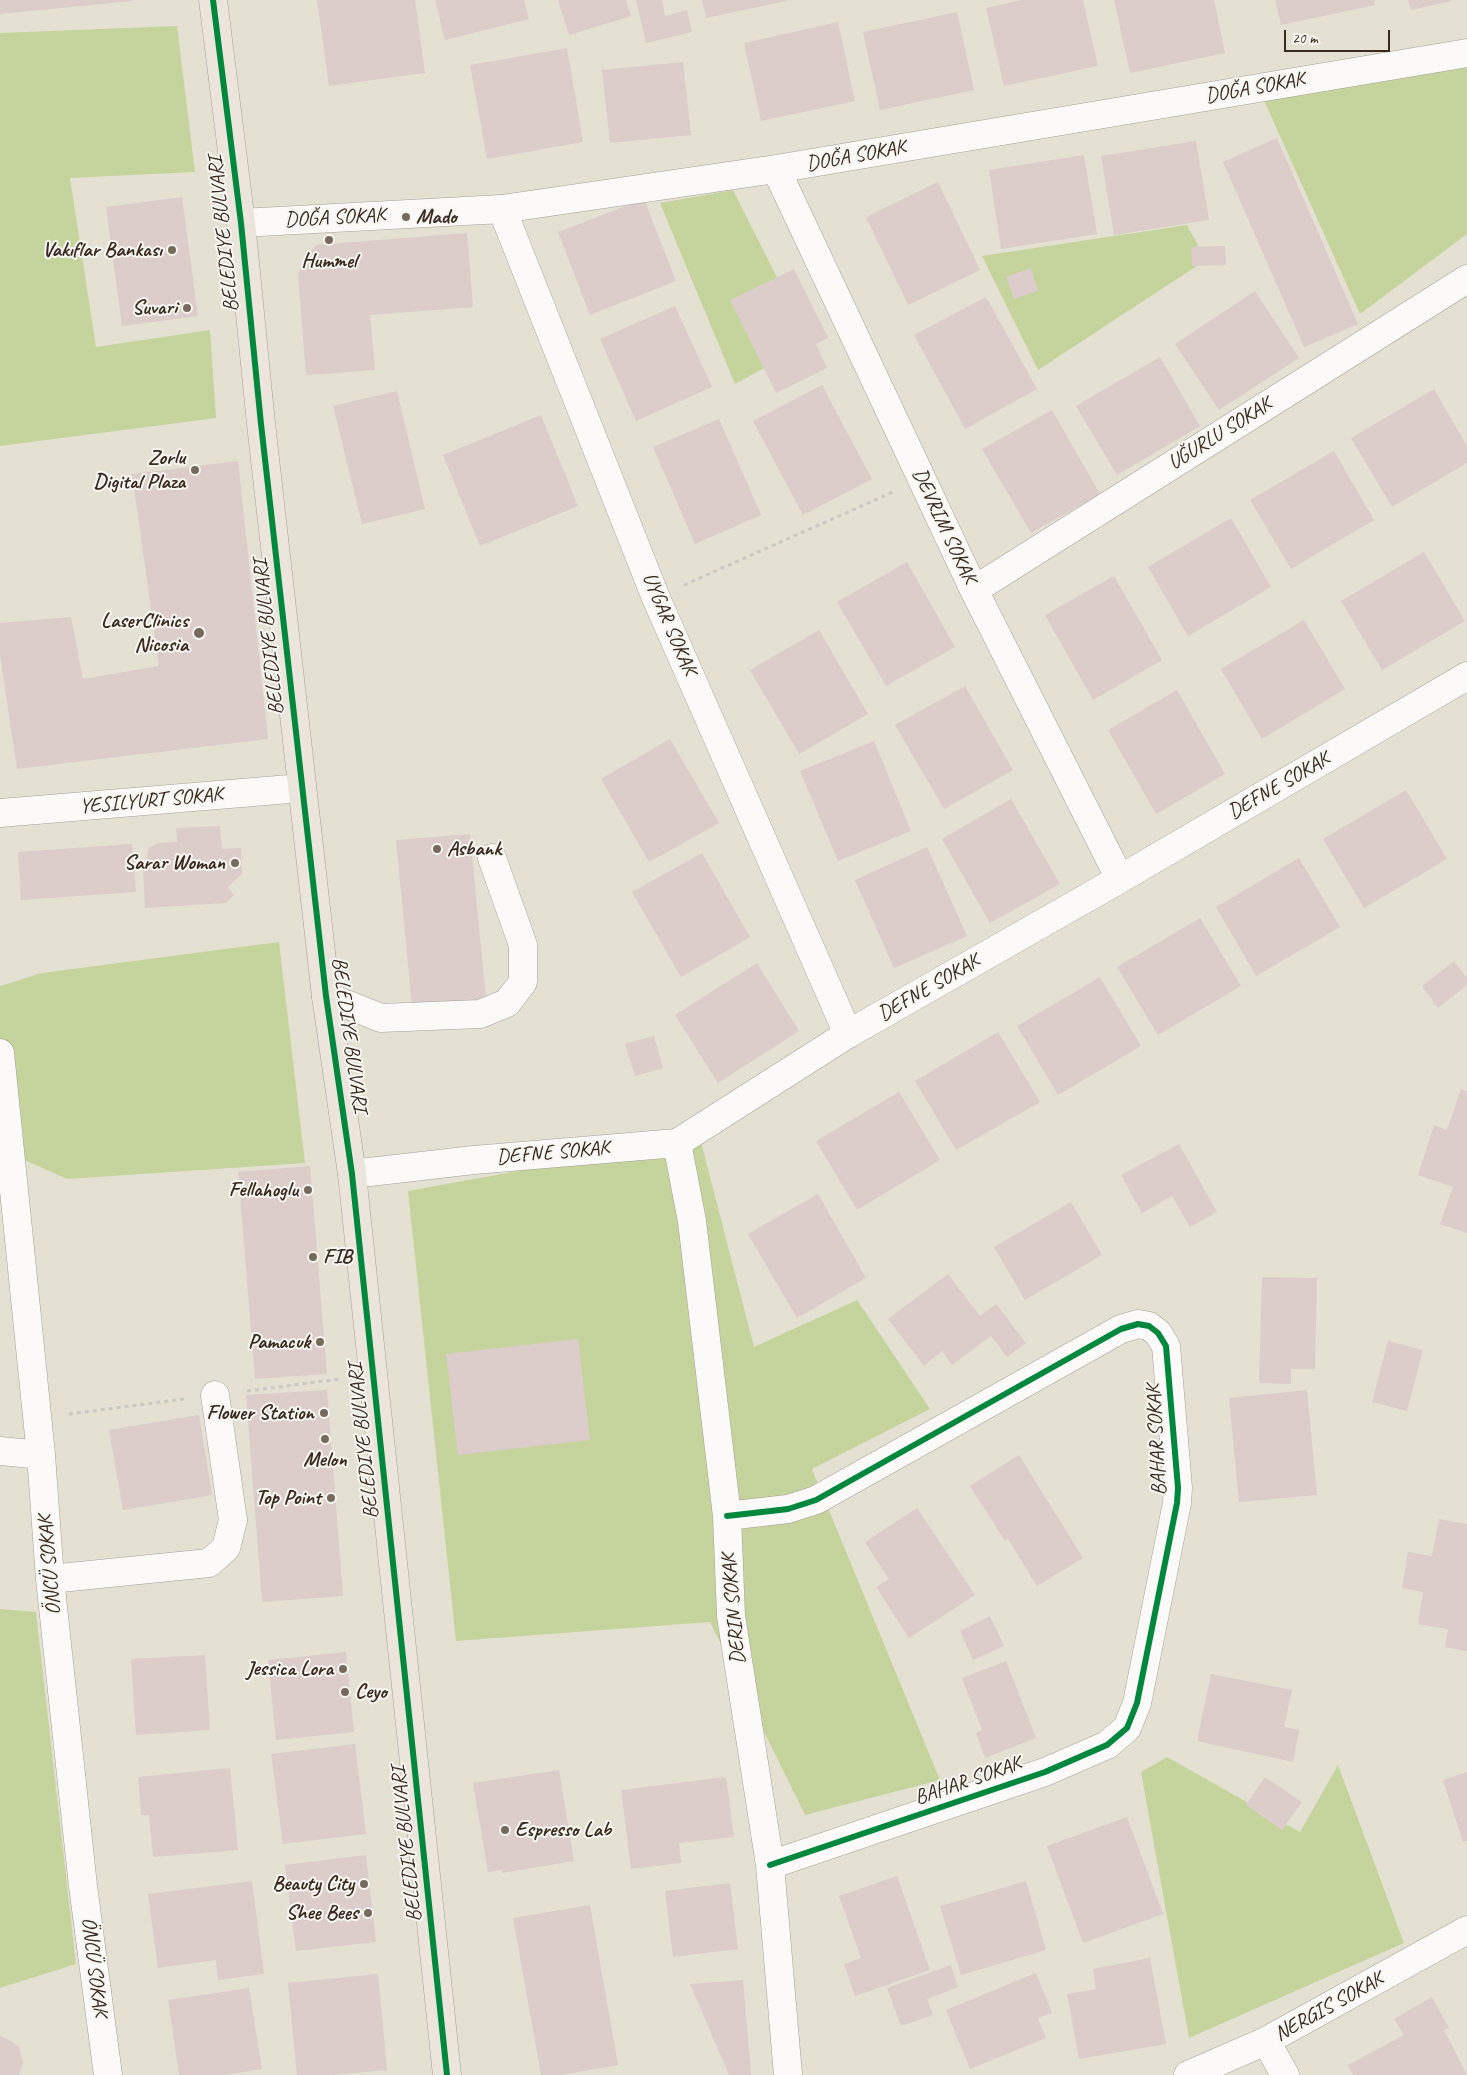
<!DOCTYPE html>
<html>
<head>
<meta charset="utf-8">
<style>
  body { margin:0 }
  #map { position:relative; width:1467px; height:2075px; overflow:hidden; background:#e4e1d3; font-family:Caveat,sans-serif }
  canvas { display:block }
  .scale { position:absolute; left:1284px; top:30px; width:106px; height:22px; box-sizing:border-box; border:2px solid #3b2a1e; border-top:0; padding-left:6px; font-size:15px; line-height:18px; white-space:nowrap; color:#3b2a1e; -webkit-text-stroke:4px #f6f6f2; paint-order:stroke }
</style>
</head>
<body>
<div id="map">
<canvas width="1467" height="2075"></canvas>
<div class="scale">20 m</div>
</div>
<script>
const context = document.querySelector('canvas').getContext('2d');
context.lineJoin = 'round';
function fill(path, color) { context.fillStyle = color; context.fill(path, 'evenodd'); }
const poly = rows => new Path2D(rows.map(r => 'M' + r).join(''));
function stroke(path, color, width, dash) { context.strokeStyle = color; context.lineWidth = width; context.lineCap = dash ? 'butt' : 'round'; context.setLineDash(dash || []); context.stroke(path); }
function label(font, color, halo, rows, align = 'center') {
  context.font = font + ' Caveat,sans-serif'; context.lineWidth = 4; context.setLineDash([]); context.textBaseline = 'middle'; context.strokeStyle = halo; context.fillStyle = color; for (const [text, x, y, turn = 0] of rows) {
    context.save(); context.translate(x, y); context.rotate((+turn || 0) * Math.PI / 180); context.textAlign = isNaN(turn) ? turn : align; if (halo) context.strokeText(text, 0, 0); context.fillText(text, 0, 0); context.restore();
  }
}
const green = poly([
  [177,26,195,172,70,178,96,347,210,330,216,418,0,446,0,33],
  [1467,52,1467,234,1360,314,1257,85],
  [733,190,810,343,735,384,660,203],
  [1187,225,1206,260,1038,370,982,256],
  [279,942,305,1163,67,1179,0,1149,0,986,42,973],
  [700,1138,754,1347,857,1300,930,1409,812,1469,940,1780,805,1815,710,1622,456,1641,408,1191],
  [0,1609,36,1612,76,1964,0,1988],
  [1167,1757,1300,1832,1338,1765,1404,1943,1189,2038,1141,1772]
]);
const building = poly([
  [0,0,132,0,132,1,0,14],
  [317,0,415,0,425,73,329,86],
  [435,0,524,0,529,19,445,40],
  [558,0,626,0,631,16,569,35],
  [636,0,662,0,665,16,687,10,692,32,646,43],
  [702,0,786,0,786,1,706,18],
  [1022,0,1083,0,1098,66,1004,86,986,8],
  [1114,0,1214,0,1225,53,1130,73],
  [1275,0,1374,0,1375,5,1281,25],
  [1408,0,1452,0,1452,1,1411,10],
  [957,12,974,90,880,110,863,32],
  [838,22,855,101,761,121,744,43],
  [567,48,583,142,487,159,470,65],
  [683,62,691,135,610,143,602,70],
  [1277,138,1358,324,1304,347,1223,162],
  [1196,141,1209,220,1114,235,1101,156],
  [1084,155,1097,234,1001,249,989,170],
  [938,182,980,270,908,305,866,217],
  [182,197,198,316,122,326,106,207],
  [644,199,676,281,590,315,558,232],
  [467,233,473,307,370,315,375,370,306,375,298,274,306,257,316,245],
  [1225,246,1226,265,1192,266,1191,247],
  [1031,268,1038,291,1014,299,1006,277],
  [794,269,828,338,816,344,827,368,776,393,730,300],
  [1255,291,1299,358,1219,410,1175,344],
  [986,297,1037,389,965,429,914,335],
  [675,306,712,387,636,421,600,339],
  [1160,357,1200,426,1117,475,1076,406],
  [822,385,872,479,803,515,753,421],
  [1434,389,1467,446,1467,463,1392,507,1351,438],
  [397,391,425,509,362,524,333,406],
  [1052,410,1100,494,1031,533,982,449],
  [541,415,578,506,480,546,443,455],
  [719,419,761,515,695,544,653,447],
  [1334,451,1374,520,1291,569,1250,500],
  [238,461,268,739,17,769,0,656,0,623,71,617,83,679,159,666,132,474],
  [1231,518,1271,587,1188,636,1148,567],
  [1424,552,1465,621,1382,670,1341,601],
  [907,562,955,647,886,686,837,602],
  [1114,576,1162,660,1093,700,1045,615],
  [1304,620,1345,689,1262,739,1221,669],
  [819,630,868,714,799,754,750,670],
  [965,686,1013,770,944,809,895,725],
  [1177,690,1225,774,1156,814,1108,730],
  [670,739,719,823,649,862,601,779],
  [874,741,911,831,838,861,800,771],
  [1406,790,1447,859,1364,908,1323,839],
  [1011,799,1060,884,990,923,942,839],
  [220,826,222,849,241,848,242,874,228,887,234,895,226,903,145,908,143,867,156,866,148,861,147,855,149,848,158,843,177,842,176,828],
  [470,834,486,999,412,1006,396,840],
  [132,844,136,892,21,900,18,852],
  [927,847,967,936,894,968,855,880],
  [702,853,750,937,681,977,632,892],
  [1299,858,1340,927,1256,976,1216,907],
  [1200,918,1241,986,1158,1035,1117,967],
  [1454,961,1467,978,1467,985,1438,1008,1422,986],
  [757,963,799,1031,718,1083,675,1015],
  [1100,977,1141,1046,1058,1095,1017,1026],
  [998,1032,1040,1102,956,1150,915,1081],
  [654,1036,663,1068,635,1076,625,1044],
  [1461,1089,1467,1091,1467,1233,1440,1224,1453,1187,1418,1175,1434,1125,1447,1130],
  [899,1092,940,1160,857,1210,816,1141],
  [1179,1144,1217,1212,1190,1227,1172,1196,1142,1213,1121,1175],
  [310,1166,327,1374,255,1379,238,1172],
  [818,1194,866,1278,797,1318,748,1234],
  [1071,1202,1102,1255,1025,1300,994,1247],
  [948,1274,980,1316,996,1304,1026,1343,1007,1357,991,1336,952,1365,942,1351,924,1366,888,1319],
  [1262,1277,1317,1278,1315,1369,1291,1369,1291,1384,1259,1383],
  [578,1339,590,1440,458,1455,446,1354],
  [1388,1341,1423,1350,1407,1411,1372,1402],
  [327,1390,343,1596,262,1602,246,1395],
  [1307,1390,1317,1495,1239,1502,1229,1398],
  [199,1415,212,1495,123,1510,109,1430],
  [1019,1455,1083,1558,1037,1586,1008,1539,1005,1541,970,1486],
  [917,1508,975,1595,909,1638,876,1587,889,1579,865,1542],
  [1439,1519,1467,1524,1467,1651,1445,1647,1448,1629,1418,1624,1423,1592,1402,1588,1408,1552,1432,1556],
  [990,1616,1004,1646,973,1660,960,1631],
  [346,1652,354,1732,276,1740,268,1660],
  [205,1655,210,1730,136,1735,131,1659],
  [1006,1661,1036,1738,985,1758,976,1733,982,1730,962,1678],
  [1211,1674,1292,1690,1284,1727,1299,1730,1293,1762,1197,1741],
  [355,1744,366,1834,283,1844,271,1754],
  [230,1768,238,1850,153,1857,149,1815,141,1815,138,1777],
  [559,1770,574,1861,502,1873,502,1870,488,1872,473,1783],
  [1467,1772,1467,1841,1463,1842,1443,1780],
  [726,1777,734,1837,679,1843,681,1863,631,1869,621,1790],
  [1265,1777,1302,1802,1282,1830,1246,1805],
  [1127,1817,1163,1914,1083,1943,1047,1846],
  [366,1855,376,1942,296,1951,285,1865],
  [897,1876,930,1970,855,1996,844,1964,861,1958,839,1896],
  [252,1881,264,1974,218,1980,216,1960,158,1968,148,1894],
  [1026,1881,1046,1950,961,1975,940,1906],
  [730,1883,738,1949,673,1957,665,1891],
  [590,1905,618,2065,561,2075,541,2075,513,1918],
  [1150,1958,1166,2044,1079,2059,1067,1994,1096,1989,1093,1969],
  [951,1965,958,1987,927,1999,933,2015,901,2026,887,1988],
  [1036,1973,1052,2013,1038,2018,1046,2038,970,2069,946,2010],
  [378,1974,387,2070,332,2075,297,2075,288,1983],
  [743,1980,751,2075,729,2075,690,1984],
  [249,1988,262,2069,225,2075,179,2075,168,2000],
  [1432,1997,1449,2028,1444,2030,1467,2075,1353,2075,1348,2065,1404,2035,1394,2019],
  [0,2036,13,2042,19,2047,23,2063,19,2075,0,2075]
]);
const path = poly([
  [684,585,893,492],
  [247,1391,340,1379],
  [69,1414,184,1399]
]);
const minor = poly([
  [776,169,974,590,1120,879],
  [502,209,656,598,848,1034],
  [241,223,502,209,776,169,1467,53],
  [974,590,1467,279],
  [0,813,302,788],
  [326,996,381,1018,480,1014,507,1003,523,982,523,945,492,858],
  [0,1053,41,1455,50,1579,83,1886,108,2075],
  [677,1143,692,1221,727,1516,731,1616,770,1865,788,2075],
  [352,1174,474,1160,677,1143,848,1034,1120,879,1467,676],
  [0,1451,41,1455],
  [727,1516,788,1509,816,1500,1121,1329,1138,1324,1149,1326,1158,1333,1166,1346,1178,1488,1177,1503,1137,1703,1127,1728,1107,1745,1045,1772,770,1865],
  [50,1579,209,1563,226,1548,233,1520,215,1395],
  [1266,2041,1285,2075],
  [1188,2075,1266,2041,1467,1930]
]);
const major = poly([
  [213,0,241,223,261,424,326,996,352,1174,447,2075]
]);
const cycleway = poly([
  [213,0,241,223,261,424,326,996,352,1174,447,2075],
  [727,1516,788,1509,816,1500,1121,1329,1138,1324,1149,1326,1158,1333,1166,1346,1178,1488,1177,1503,1137,1703,1127,1728,1107,1745,1045,1772,770,1865]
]);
const markers = [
  [406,217,5,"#766a5d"],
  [329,240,5,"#766a5d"],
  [172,250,5,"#766a5d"],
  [187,308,5,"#766a5d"],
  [195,470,5,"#766a5d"],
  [199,633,6,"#766a5d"],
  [437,849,5,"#766a5d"],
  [235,863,5,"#766a5d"],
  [308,1190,5,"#766a5d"],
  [313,1257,5,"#766a5d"],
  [320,1342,5,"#766a5d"],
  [324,1413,5,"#766a5d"],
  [325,1439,5,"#766a5d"],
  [331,1498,5,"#766a5d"],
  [343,1669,5,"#766a5d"],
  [345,1692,5,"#766a5d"],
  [505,1830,5,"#766a5d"],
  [364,1884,5,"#766a5d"],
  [368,1913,5,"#766a5d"]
];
const streetNames = [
  ["DOĞA SOKAK",1255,88,-10],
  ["DOĞA SOKAK",856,156,-10],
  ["DOĞA SOKAK",335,218,-3],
  ["BELEDIYE BULVARI",224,234,-96],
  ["UĞURLU SOKAK",1220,434,-32],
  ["DEVRIM SOKAK",944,526,65],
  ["UYGAR SOKAK",669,624,67],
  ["BELEDIYE BULVARI",269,637,-96],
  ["DEFNE SOKAK",1279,786,-30],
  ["YESILYURT SOKAK",151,801,-5],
  ["DEFNE SOKAK",929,988,-30],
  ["BELEDIYE BULVARI",349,1035,82],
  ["DEFNE SOKAK",553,1153,-5],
  ["BAHAR SOKAK",1157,1440,-93],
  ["BELEDIYE BULVARI",364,1441,-96],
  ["ÖNCÜ SOKAK",50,1565,-95],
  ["DERIN SOKAK",734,1609,-95],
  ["BAHAR SOKAK",968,1781,-19],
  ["BELEDIYE BULVARI",407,1844,-96],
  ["ÖNCÜ SOKAK",94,1967,83],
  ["NERGIS SOKAK",1329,2007,-29]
];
const poiNames = [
  ["Mado",416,217,"left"],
  ["Vakıflar Bankası",162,250],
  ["Hummel",329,261,"center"],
  ["Suvari",177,308],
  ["Zorlu",185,458],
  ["Digital Plaza",185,482],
  ["LaserClinics",188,621],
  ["Nicosia",188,645],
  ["Asbank",447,849,"left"],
  ["Sarar Woman",225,863],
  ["Fellahoglu",298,1190],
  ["FIB",323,1257,"left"],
  ["Pamacuk",310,1342],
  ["Flower Station",314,1413],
  ["Melon",325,1460,"center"],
  ["Top Point",321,1498],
  ["Jessica Lora",333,1669],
  ["Ceyo",355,1692,"left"],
  ["Espresso Lab",515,1830,"left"],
  ["Beauty City",354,1884],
  ["Shee Bees",358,1913]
];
fill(green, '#c5d49d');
fill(building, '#dcccca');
stroke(minor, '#a4a096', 29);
stroke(major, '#a4a096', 29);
stroke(path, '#cac8c4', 3, [4, 4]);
stroke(minor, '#fbfaf8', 28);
stroke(major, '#ece5dc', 28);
stroke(cycleway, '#00873e', 6);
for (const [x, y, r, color] of markers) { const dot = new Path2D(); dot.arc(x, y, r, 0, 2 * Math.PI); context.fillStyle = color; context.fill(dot); stroke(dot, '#f6f6f2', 2); }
label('21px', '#3b2a1e', '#f6f6f2', streetNames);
label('bold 21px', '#3b2a1e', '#f6f6f2', poiNames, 'right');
</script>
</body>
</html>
